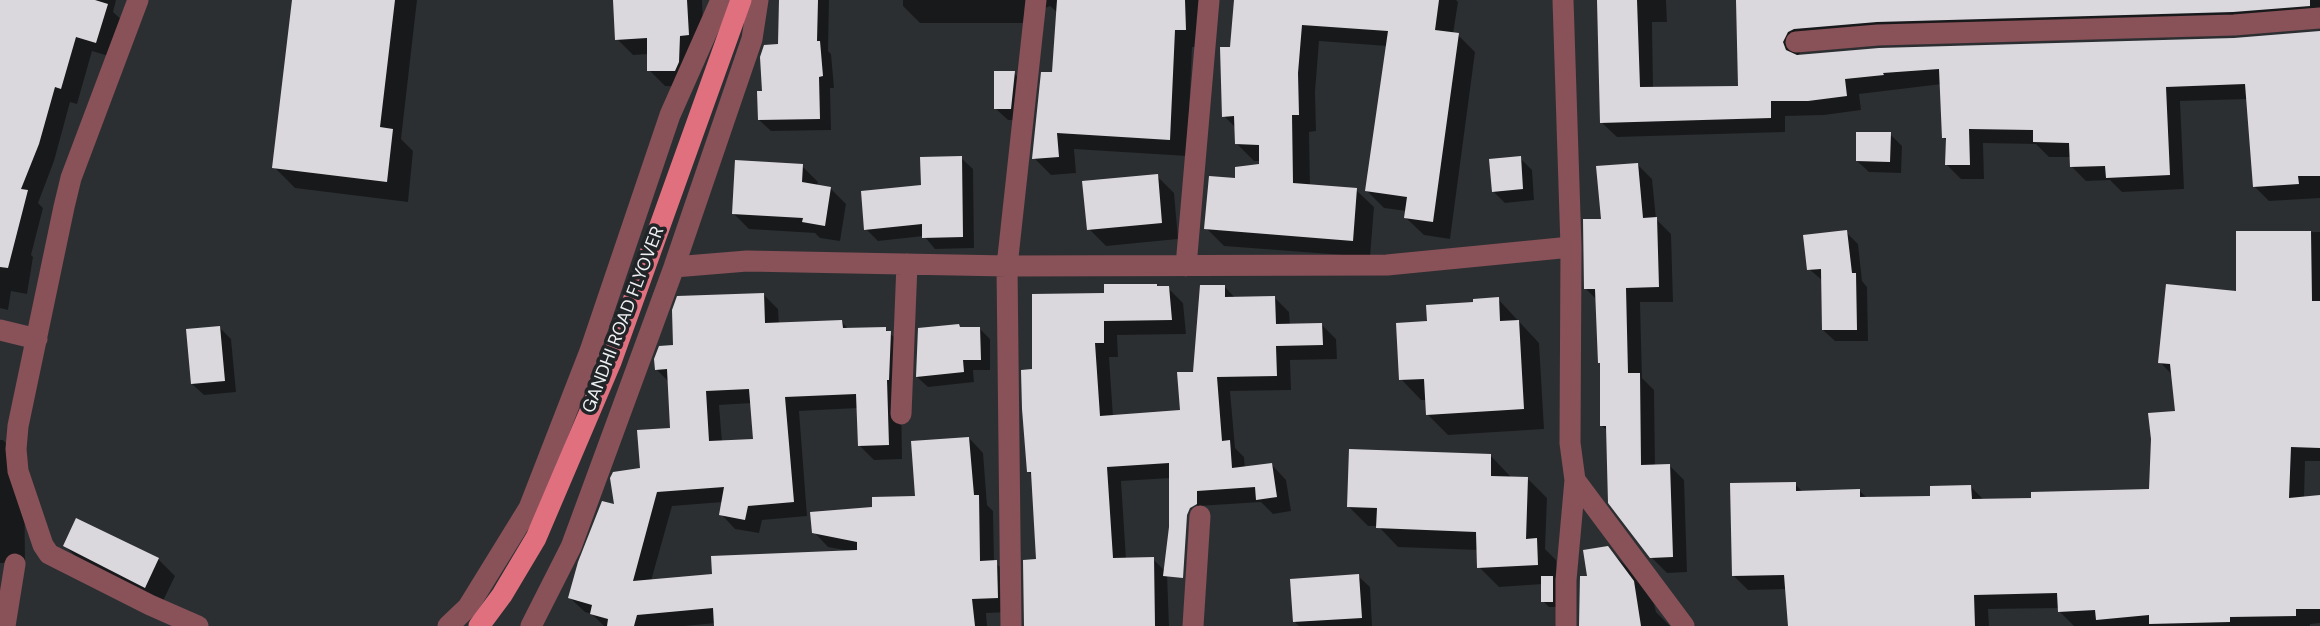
<!DOCTYPE html>
<html>
<head>
<meta charset="utf-8">
<style>
  body { margin:0 }
  canvas { display:block; background:#2c2f32 }
</style>
</head>
<body>
<canvas width="2320" height="626"></canvas>
<script>
const context = document.querySelector('canvas').getContext('2d');
context.lineJoin = 'round';
function fill(path, color) { context.fillStyle = color; context.fill(path, 'evenodd'); }
const poly = rows => new Path2D(rows.map(r => 'M' + r).join(''));
function stroke(path, color, width, dash) { context.strokeStyle = color; context.lineWidth = width; context.lineCap = dash ? 'butt' : 'round'; context.setLineDash(dash || []); context.stroke(path); }
function label(font, color, halo, rows, align = 'center') {
  context.font = font + ' "DM Sans",sans-serif'; context.lineWidth = 7; context.setLineDash([]); context.textBaseline = 'middle'; context.strokeStyle = halo; context.fillStyle = color; for (const [text, x, y, turn = 0] of rows) {
    context.save(); context.translate(x, y); context.rotate((+turn || 0) * Math.PI / 180); context.textAlign = isNaN(turn) ? turn : align; if (halo) context.strokeText(text, 0, 0); context.fillText(text, 0, 0); context.restore();
  }
}
const shadow = poly([
  [0,0,116,0,113,12,123,21,112,57,92,51,77,104,70,102,54,161,38,203,43,208,31,255,33,257,27,294,11,291,8,310,0,308],
  [294,0,417,0,401,139,413,151,408,202,295,188,274,167],
  [615,0,702,0,704,51,691,87,665,86,649,70,649,54,633,55,617,39],
  [780,0,829,0,828,51,831,54,834,88,830,88,831,130,771,131,759,120,764,92,780,46],
  [903,0,1199,0,1202,47,1192,47,1187,156,1074,149,1076,173,1051,175,1034,158,1054,73,1058,13,1050,6,1043,9,1039,23,920,23,903,6],
  [1236,0,1456,0,1458,2,1453,34,1458,35,1475,52,1450,239,1424,235,1406,218,1407,211,1384,208,1367,191,1387,46,1319,41,1315,92,1316,131,1309,132,1310,186,1356,190,1374,207,1370,257,1224,246,1206,228,1237,180,1261,166,1261,161,1254,161,1236,143,1236,128,1224,116],
  [1599,0,1666,0,1667,22,1652,22,1653,88,1740,87,1738,0,2320,0,2320,20,1803,46,1798,57,2235,40,2320,32,2320,198,2269,201,2254,186,2248,99,2180,101,2184,189,2122,192,2110,180,2086,181,2071,166,2071,157,2049,157,2036,144,1983,143,1984,179,1961,179,1947,165,1948,142,1944,138,1942,84,1859,94,1861,110,1824,115,1785,116,1785,132,1617,137,1602,123],
  [1014,73,1026,85,1022,120,1008,120,996,109],
  [1890,134,1902,146,1901,173,1869,172,1857,161],
  [961,158,973,169,974,248,935,249,924,236,878,241,866,229],
  [1520,158,1532,170,1534,200,1505,203,1493,191],
  [1637,164,1652,179,1656,219,1671,234,1673,302,1640,302,1642,378,1654,390,1655,466,1669,465,1684,480,1687,572,1667,573,1651,557,1608,431,1602,426,1602,364,1597,300,1586,289,1603,220],
  [802,166,818,182,817,186,830,188,846,204,840,241,820,238,815,233,749,229,734,214],
  [1157,176,1174,193,1178,239,1106,246,1089,229],
  [1846,232,1858,244,1862,281,1867,287,1868,341,1835,341,1823,330,1823,281,1809,269],
  [2320,232,2320,461,2305,461,2304,498,2320,497,2320,623,2310,624,2310,626,2074,626,2060,612,2060,608,1988,609,1989,626,1790,626,1787,589,1748,590,1733,575,1795,484,1804,493,1860,491,1867,498,1932,498,1971,487,1984,500,2033,500,2151,491,2177,412,2173,376,2160,362,2238,293,2237,233],
  [1157,285,1159,288,1168,288,1183,303,1186,334,1117,335,1118,357,1109,357,1113,417,1182,412,1224,286,1236,299,1275,298,1289,312,1290,325,1321,324,1336,339,1337,359,1290,360,1291,390,1230,391,1235,448,1244,457,1245,469,1272,465,1286,480,1291,511,1273,514,1261,502,1198,506,1171,478,1121,481,1126,559,1152,558,1167,573,1169,626,1026,626,1038,561,1033,476,1028,471,1034,370,1106,295],
  [764,295,778,309,779,325,842,322,849,330,885,329,905,347,901,394,902,459,874,460,859,445,858,408,799,411,807,516,762,520,759,533,735,529,721,514,723,502,672,506,651,581,714,575,849,551,828,547,814,532,874,509,916,497,969,438,983,453,987,505,993,511,994,562,1011,576,1011,612,986,613,987,626,716,626,716,623,684,626,604,626,592,614,585,612,570,598,616,507,672,429,669,382,656,369,675,347],
  [752,403,755,441,722,442,719,405],
  [1498,299,1539,343,1544,429,1448,435,1427,414,1427,400,1421,400,1401,379,1429,323],
  [220,328,231,339,236,392,204,395,192,384],
  [962,329,980,329,990,339,990,370,973,370,974,382,928,387,917,377],
  [0,440,3,440,24,461,25,563,0,563],
  [1491,456,1510,476,1510,478,1528,479,1547,498,1545,549,1556,560,1558,607,1549,607,1543,601,1543,584,1499,587,1479,567,1478,550,1398,547,1378,526,1368,526,1348,506],
  [65,546,158,559,175,576,162,603,82,563],
  [1607,548,1629,569,1654,604,1656,612,1670,626,1581,626,1589,578],
  [1358,576,1370,587,1372,626,1299,626,1295,622]
]);
const building = poly([
  [0,0,95,0,108,4,96,43,76,37,61,89,55,87,39,144,21,189,28,190,8,268,0,267],
  [292,0,395,0,380,127,393,129,387,182,272,168],
  [613,0,687,0,689,35,680,36,679,62,675,71,647,71,647,38,615,40],
  [779,0,818,0,817,41,820,41,823,76,819,77,820,119,758,120,757,91,762,91,760,57,764,45,778,44],
  [1057,0,1185,0,1186,30,1175,30,1170,140,1057,133,1059,157,1032,159,1041,72,1052,72],
  [1234,0,1439,0,1435,30,1459,33,1433,222,1404,218,1407,197,1365,191,1388,31,1302,25,1298,73,1299,115,1292,115,1293,183,1357,188,1353,241,1204,229,1209,176,1235,178,1235,167,1259,164,1259,145,1235,144,1234,116,1222,117,1220,47,1230,47],
  [1597,0,1637,0,1640,87,1738,86,1736,0,2310,0,2310,6,2233,12,1877,22,1794,29,1788,32,1783,42,1786,50,1797,55,1879,48,2234,38,2320,31,2320,176,2298,176,2299,184,2253,187,2245,84,2166,87,2170,175,2106,178,2105,166,2070,167,2069,143,2033,142,2033,130,1969,129,1970,165,1945,165,1946,138,1942,138,1939,69,1883,73,1884,75,1845,79,1847,96,1808,101,1771,101,1771,118,1600,123],
  [994,71,1015,71,1011,109,994,109],
  [1856,132,1891,132,1890,162,1856,161],
  [962,156,963,237,922,238,922,224,864,230,861,191,921,185,920,157],
  [1521,156,1523,189,1492,192,1489,159],
  [735,160,803,164,802,182,831,187,825,226,802,222,803,218,732,214],
  [1638,163,1643,218,1657,217,1659,287,1626,288,1628,373,1640,373,1641,465,1670,464,1673,557,1650,558,1608,503,1606,426,1600,426,1600,363,1598,363,1595,289,1584,289,1583,219,1601,219,1596,166],
  [1158,174,1162,223,1087,230,1082,181],
  [1847,230,1852,273,1856,273,1857,330,1822,330,1821,269,1807,270,1803,235],
  [2236,231,2311,231,2312,301,2320,301,2320,448,2291,447,2289,498,2320,495,2320,609,2296,609,2296,616,2230,617,2230,622,2149,624,2149,615,2096,620,2095,610,2058,612,2057,593,1974,595,1975,626,1788,626,1784,575,1732,576,1730,483,1796,482,1796,491,1860,489,1860,497,1930,496,1930,486,1971,485,1972,499,2031,498,2031,492,2149,489,2151,439,2148,413,2175,411,2170,364,2158,363,2166,284,2236,291],
  [1104,284,1157,284,1157,286,1169,286,1172,320,1104,321,1104,343,1095,343,1100,416,1180,410,1177,372,1193,372,1200,285,1225,285,1225,297,1275,296,1276,324,1322,323,1323,345,1276,346,1277,376,1217,377,1222,441,1230,440,1232,468,1272,463,1277,497,1256,500,1255,487,1197,491,1197,504,1190,508,1187,515,1183,578,1163,576,1169,527,1169,463,1107,467,1113,558,1154,557,1155,626,1024,626,1023,560,1036,559,1031,472,1027,472,1022,409,1021,370,1032,369,1032,294,1104,293],
  [764,293,765,323,842,320,843,328,886,327,886,331,891,331,889,380,887,380,889,445,858,446,856,394,785,397,794,502,748,506,745,520,719,515,724,487,657,492,633,581,712,574,711,556,857,550,857,542,812,533,810,512,872,507,872,497,915,496,911,441,969,437,974,495,979,495,980,561,997,560,998,598,972,599,975,626,714,626,713,608,637,615,634,626,607,626,608,619,590,614,592,605,568,598,578,562,602,501,614,504,610,478,613,472,640,468,637,430,670,428,667,369,655,370,654,359,659,346,673,345,672,310,677,296],
  [749,389,753,439,709,441,706,391],
  [1499,297,1500,321,1519,320,1524,409,1426,415,1424,379,1399,380,1396,323,1427,321,1426,305,1473,302,1473,299],
  [959,324,960,327,980,327,981,360,963,360,964,372,916,377,918,328],
  [220,326,225,381,191,384,186,329],
  [1349,449,1491,454,1491,476,1528,477,1526,539,1537,538,1538,565,1477,568,1476,532,1376,528,1377,508,1347,507],
  [76,518,159,558,145,588,63,546],
  [1608,546,1634,581,1641,626,1579,626,1580,576,1587,576,1583,550],
  [1359,574,1362,618,1293,622,1290,579],
  [1541,576,1553,576,1553,602,1541,602]
]);
const minor = poly([
  [138,0,71,178,64,207,18,426,16,449,18,471,43,545,49,554,150,605,198,626],
  [1563,0,1571,247,1570,443,1575,480,1684,626],
  [1796,42,1878,35,2234,25,2320,18],
  [1186,266,1209,0],
  [674,267,747,261,1007,266,1387,265,1571,247],
  [0,330,37,339],
  [901,414,907,264],
  [5,626,15,564],
  [448,626,468,607,529,508,590,351,670,115,721,0],
  [531,626,571,547,674,267,752,39,758,0],
  [1011,626,1007,266,1036,0],
  [1193,626,1200,516],
  [1566,626,1566,580,1575,480]
]);
const major = poly([
  [479,626,502,595,536,538,611,362,741,0]
]);
const streetNames = [
  ["GANDHI ROAD FLYOVER",624,320,-69]
];
fill(shadow, '#0007');
fill(building, '#dbd8dd');
stroke(minor, '#895158', 21);
stroke(major, '#e1707f', 21);
label('18px', '#eef0f2', '#222528', streetNames);
</script>
</body>
</html>
